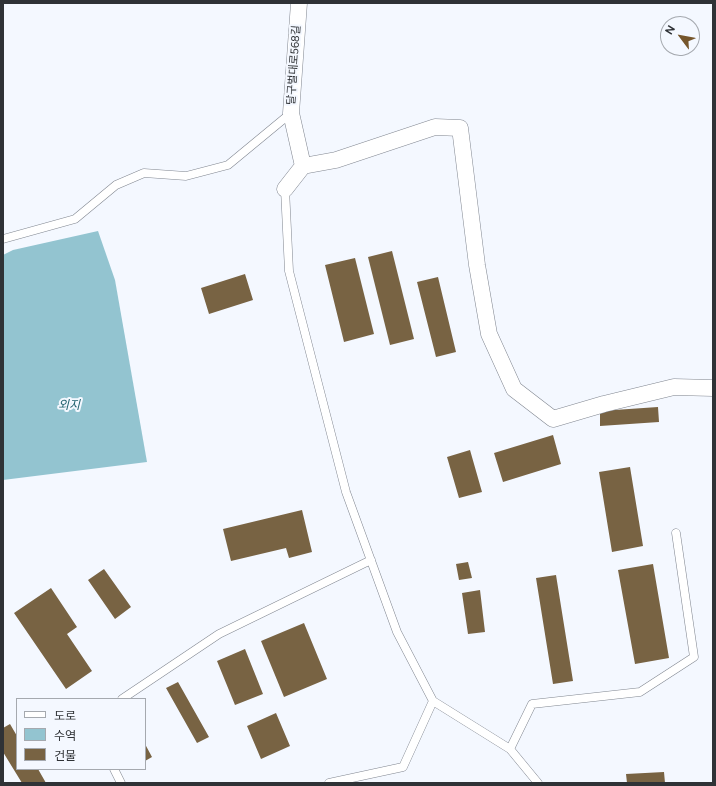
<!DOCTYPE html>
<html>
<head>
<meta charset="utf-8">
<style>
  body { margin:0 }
  #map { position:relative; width:716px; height:786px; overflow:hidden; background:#f4f8ff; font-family:Figtree,"Noto Sans KR",sans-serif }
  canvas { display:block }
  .frame { position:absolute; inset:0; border:4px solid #2f3236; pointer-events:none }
  .legend { position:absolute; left:16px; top:698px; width:130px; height:72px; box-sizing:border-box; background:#f4f8ff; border:1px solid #a5a9af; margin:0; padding:5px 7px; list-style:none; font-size:12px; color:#2f3236 }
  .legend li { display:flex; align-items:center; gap:8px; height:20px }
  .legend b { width:20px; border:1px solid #a5a9af }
  .north { position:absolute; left:660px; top:16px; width:40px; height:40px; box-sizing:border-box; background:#f4f8ff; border:1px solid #a5a9af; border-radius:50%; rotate:302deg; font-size:11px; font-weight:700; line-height:16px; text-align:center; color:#2f3236 }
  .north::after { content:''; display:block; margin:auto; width:14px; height:18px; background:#76562c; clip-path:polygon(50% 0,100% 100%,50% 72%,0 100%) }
</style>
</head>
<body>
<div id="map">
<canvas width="716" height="786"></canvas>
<div class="frame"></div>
<ul class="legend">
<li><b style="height:5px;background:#fff"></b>도로</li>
<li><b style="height:11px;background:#93c4d0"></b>수역</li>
<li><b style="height:11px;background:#786343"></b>건물</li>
</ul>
<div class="north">N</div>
</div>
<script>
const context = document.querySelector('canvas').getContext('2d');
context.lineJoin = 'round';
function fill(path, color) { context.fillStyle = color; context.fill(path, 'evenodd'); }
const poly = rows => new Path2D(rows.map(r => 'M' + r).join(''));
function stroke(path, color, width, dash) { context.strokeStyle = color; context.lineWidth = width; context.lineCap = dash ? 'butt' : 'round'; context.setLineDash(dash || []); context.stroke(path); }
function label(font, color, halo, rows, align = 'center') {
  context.font = font + ' Figtree,"Noto Sans KR",sans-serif'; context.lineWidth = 4; context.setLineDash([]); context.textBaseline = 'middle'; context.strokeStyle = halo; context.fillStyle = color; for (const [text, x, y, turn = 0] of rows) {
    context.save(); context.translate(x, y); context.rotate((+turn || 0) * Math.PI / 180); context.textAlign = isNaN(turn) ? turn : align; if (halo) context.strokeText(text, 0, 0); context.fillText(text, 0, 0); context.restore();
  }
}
const water = poly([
  [98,231,115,280,147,462,3,480,3,255,13,250]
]);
const building = poly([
  [392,251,414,339,390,345,368,257],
  [355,258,374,334,344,342,325,265],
  [245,274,253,300,209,314,201,288],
  [438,277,456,352,436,357,417,282],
  [658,407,659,422,600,426,600,411],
  [553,435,561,464,503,482,494,453],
  [470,450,482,492,459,498,447,457],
  [630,467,643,546,612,552,599,472],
  [302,510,312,552,289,558,286,548,231,561,223,529],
  [468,562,472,578,459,580,456,564],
  [653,564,669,658,635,664,618,570],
  [104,569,131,607,115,619,88,580],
  [556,575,573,681,553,684,536,578],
  [51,588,77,627,67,634,92,671,66,689,14,613],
  [480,590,485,632,468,634,462,593],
  [304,623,327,679,284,697,261,641],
  [245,649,263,694,235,705,217,661],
  [178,682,209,737,197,743,166,688],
  [276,713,290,746,261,759,247,726],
  [10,724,17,736,17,769,38,769,46,783,22,783,3,752,3,728],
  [145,744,152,757,145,761],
  [664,772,665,783,627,783,626,774]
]);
const lane = poly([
  [285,189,289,271,346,492,397,632,433,701,510,749,538,783],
  [3,239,75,219,116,185,144,173,186,176,228,165,291,113],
  [122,699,219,634,371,560],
  [510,749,532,704,640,692,694,657,676,533],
  [114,769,121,783],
  [329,783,403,767,433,701]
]);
const street = poly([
  [303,166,336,160,435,127,460,128,477,265,489,334,514,389,553,419,604,404,674,387,713,388],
  [285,189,303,166,291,113,299,3]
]);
const streetNames = [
  ["달구벌대로568길",294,65,-86]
];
const waterNames = [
  ["외지",69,405]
];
fill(water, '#93c4d0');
fill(building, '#786343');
stroke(lane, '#808690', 9);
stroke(street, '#808690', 17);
stroke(lane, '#fff', 8);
stroke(street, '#fff', 16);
label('11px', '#2f3236', '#f4f8ff', streetNames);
label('italic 12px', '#1f606e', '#f4f8ff', waterNames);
</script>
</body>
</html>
